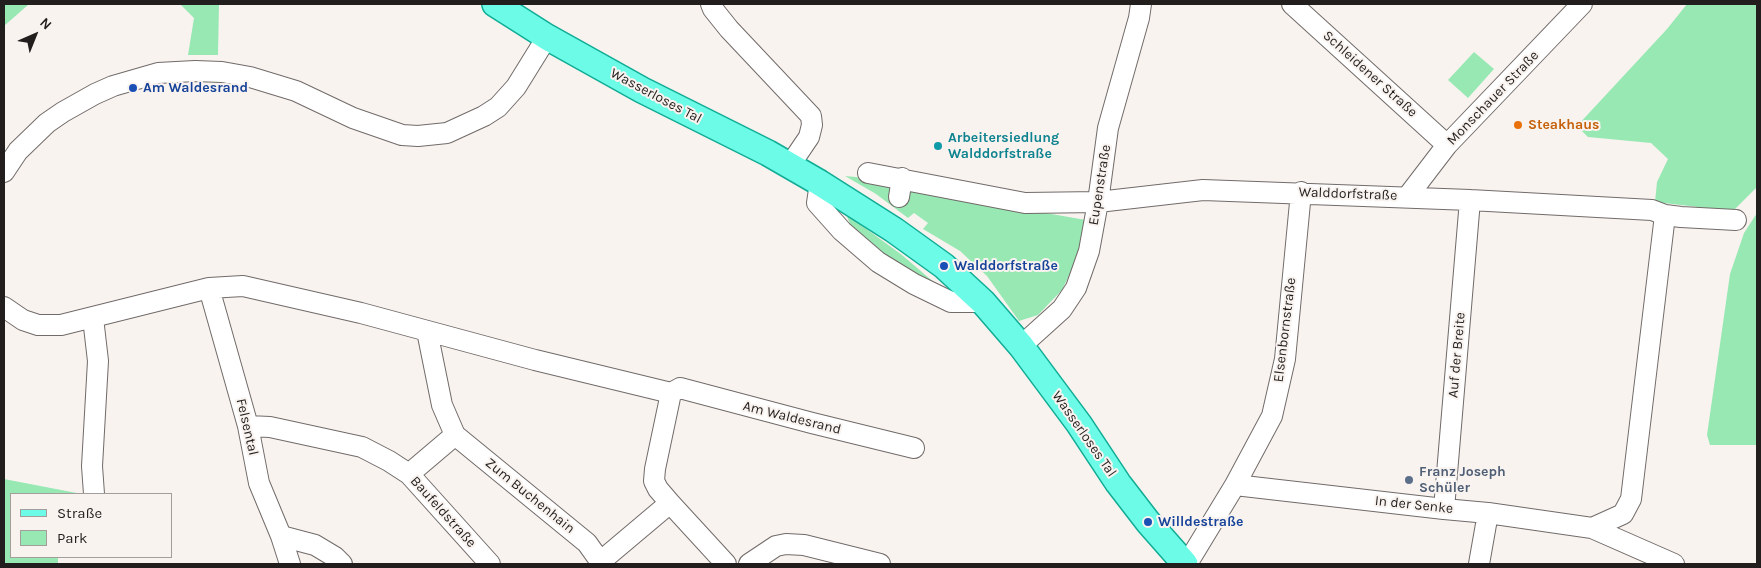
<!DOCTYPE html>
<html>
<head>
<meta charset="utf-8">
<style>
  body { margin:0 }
  #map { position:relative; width:1761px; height:568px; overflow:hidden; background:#f9f3f0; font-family:Karla,sans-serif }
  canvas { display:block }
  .frame { position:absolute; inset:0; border:5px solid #211e1d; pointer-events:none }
  .legend { position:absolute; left:10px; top:493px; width:162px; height:65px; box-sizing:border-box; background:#f9f3f0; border:1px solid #a39e9c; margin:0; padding:6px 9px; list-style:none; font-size:15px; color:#211e1d }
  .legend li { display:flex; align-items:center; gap:10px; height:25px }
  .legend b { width:25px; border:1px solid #a39e9c }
  .north { position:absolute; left:10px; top:10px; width:50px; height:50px; -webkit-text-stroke:4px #f9f3f0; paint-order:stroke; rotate:44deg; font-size:14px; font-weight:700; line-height:20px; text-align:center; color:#211e1d }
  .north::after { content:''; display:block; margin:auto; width:18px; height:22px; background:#211e1d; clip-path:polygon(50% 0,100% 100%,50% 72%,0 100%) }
</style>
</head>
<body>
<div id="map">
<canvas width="1761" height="568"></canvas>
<div class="frame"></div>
<ul class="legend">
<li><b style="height:6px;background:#6bfbe6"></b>Straße</li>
<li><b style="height:14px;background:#98e8b3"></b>Park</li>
</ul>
<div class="north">N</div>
</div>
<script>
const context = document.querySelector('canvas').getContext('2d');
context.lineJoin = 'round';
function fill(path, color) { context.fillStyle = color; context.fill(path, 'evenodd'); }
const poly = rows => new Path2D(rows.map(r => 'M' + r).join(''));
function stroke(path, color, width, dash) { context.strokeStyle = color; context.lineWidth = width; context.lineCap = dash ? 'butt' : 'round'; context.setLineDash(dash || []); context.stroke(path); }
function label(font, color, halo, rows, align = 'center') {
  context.font = font + ' Karla,sans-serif'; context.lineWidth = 4; context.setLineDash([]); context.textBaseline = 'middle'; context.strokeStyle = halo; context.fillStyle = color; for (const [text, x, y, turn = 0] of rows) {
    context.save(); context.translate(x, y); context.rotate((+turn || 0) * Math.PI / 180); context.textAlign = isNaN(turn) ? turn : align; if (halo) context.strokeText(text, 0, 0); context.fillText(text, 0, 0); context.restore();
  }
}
const green = poly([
  [4,4,34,4,28,5,4,26],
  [180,4,219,4,218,55,188,55,194,18],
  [1687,4,1757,4,1757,187,1733,211,1655,202,1657,182,1668,159,1651,143,1588,137,1577,126,1667,29],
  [1474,52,1494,69,1468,98,1448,80],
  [845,176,888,180,893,199,907,189,1086,220,1082,249,1062,290,1038,315,1019,321,987,276,960,251,923,229,928,223,914,213,908,218,876,194],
  [1757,213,1757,445,1710,445,1707,435,1730,274,1744,233],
  [846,214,902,255,943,290,900,265,852,229],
  [4,479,82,494,11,494,11,557,58,557,58,564,4,564]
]);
const minor = poly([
  [711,4,713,9,729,29,811,116,812,125,809,137,790,165],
  [1292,4,1447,145],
  [4,172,18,151,47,123,63,112,95,94,113,86,158,73,195,71,222,72,250,77,296,91,353,118,402,135,418,136,447,133,484,116,498,107,516,87,547,37],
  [868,173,1025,203,1098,202,1203,190,1470,200,1652,210,1665,215,1681,217,1736,220],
  [820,183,817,203,842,231,878,262,914,284,951,302,983,302],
  [1408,196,1447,145,1582,4],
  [899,197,902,178],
  [209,288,248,426,259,483,281,536,290,564],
  [4,307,23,320,38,325,61,325,209,288,243,286,361,313,535,360,671,393,680,388,812,423,914,448],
  [93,318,98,361,92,466,94,494],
  [427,331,442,405,455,435,587,543,602,564],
  [1021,346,1062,309,1076,288,1089,251,1098,202,1108,128,1139,18,1141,4],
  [671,393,655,469,654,481,658,489,670,503,726,564],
  [248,426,270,427,362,447,389,461,409,474,490,564],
  [409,474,455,435],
  [1235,485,1444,509,1488,513,1592,528,1623,514,1631,499,1665,215],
  [1444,509,1470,200],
  [1592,528,1674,564],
  [281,536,315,545,335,557,342,564],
  [600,562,670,503],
  [749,564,776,546,786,544,804,545,880,564],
  [1187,564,1235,485,1272,416,1285,359,1301,192],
  [1479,564,1488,513]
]);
const major = poly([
  [495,4,547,37,642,90,768,153,820,183,894,230,944,266,983,302,1021,346,1079,424,1118,483,1148,522,1185,564]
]);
const markers = [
  [133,88,5,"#1a4fb4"],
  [1518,125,5,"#e8710a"],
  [938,146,5,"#0f9aa8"],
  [944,266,5,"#1a4fb4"],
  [1409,480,5,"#5c6f8a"],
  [1148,522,5,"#1a4fb4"]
];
const streetNames = [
  ["Schleidener Straße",1370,74,42],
  ["Wasserloses Tal",656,96,28],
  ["Monschauer Straße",1493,98,-46],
  ["Eupenstraße",1100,185,-81],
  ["Walddorfstraße",1348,194,2],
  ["Elsenbornstraße",1285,330,-83],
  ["Auf der Breite",1457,355,-85],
  ["Am Waldesrand",792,418,14],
  ["Felsental",247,427,77],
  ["Wasserloses Tal",1084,434,55],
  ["Zum Buchenhain",530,496,39],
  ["In der Senke",1414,505,6],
  ["Baufeldstraße",443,512,48]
];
const transitNames = [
  ["Am Waldesrand",143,88],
  ["Walddorfstraße",954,266],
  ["Willdestraße",1158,522]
];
const foodNames = [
  ["Steakhaus",1528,125]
];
const cultureNames = [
  ["Arbeitersiedlung",948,138],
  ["Walddorfstraße",948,154]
];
const serviceNames = [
  ["Franz Joseph",1419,472],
  ["Schüler",1419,488]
];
fill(green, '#98e8b3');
stroke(minor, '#716b69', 22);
stroke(major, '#11ac95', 28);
stroke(minor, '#fff', 20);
stroke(major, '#6bfbe6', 25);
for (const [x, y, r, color] of markers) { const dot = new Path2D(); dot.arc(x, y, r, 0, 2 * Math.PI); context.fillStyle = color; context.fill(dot); stroke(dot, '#f9f3f0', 2); }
label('14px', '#211e1d', '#f9f3f0', streetNames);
label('bold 14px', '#164399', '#f9f3f0', transitNames, 'left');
label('bold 14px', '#c56008', '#f9f3f0', foodNames, 'left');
label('bold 14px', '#0d838f', '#f9f3f0', cultureNames, 'left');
label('bold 14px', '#4e5e75', '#f9f3f0', serviceNames, 'left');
</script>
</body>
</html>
